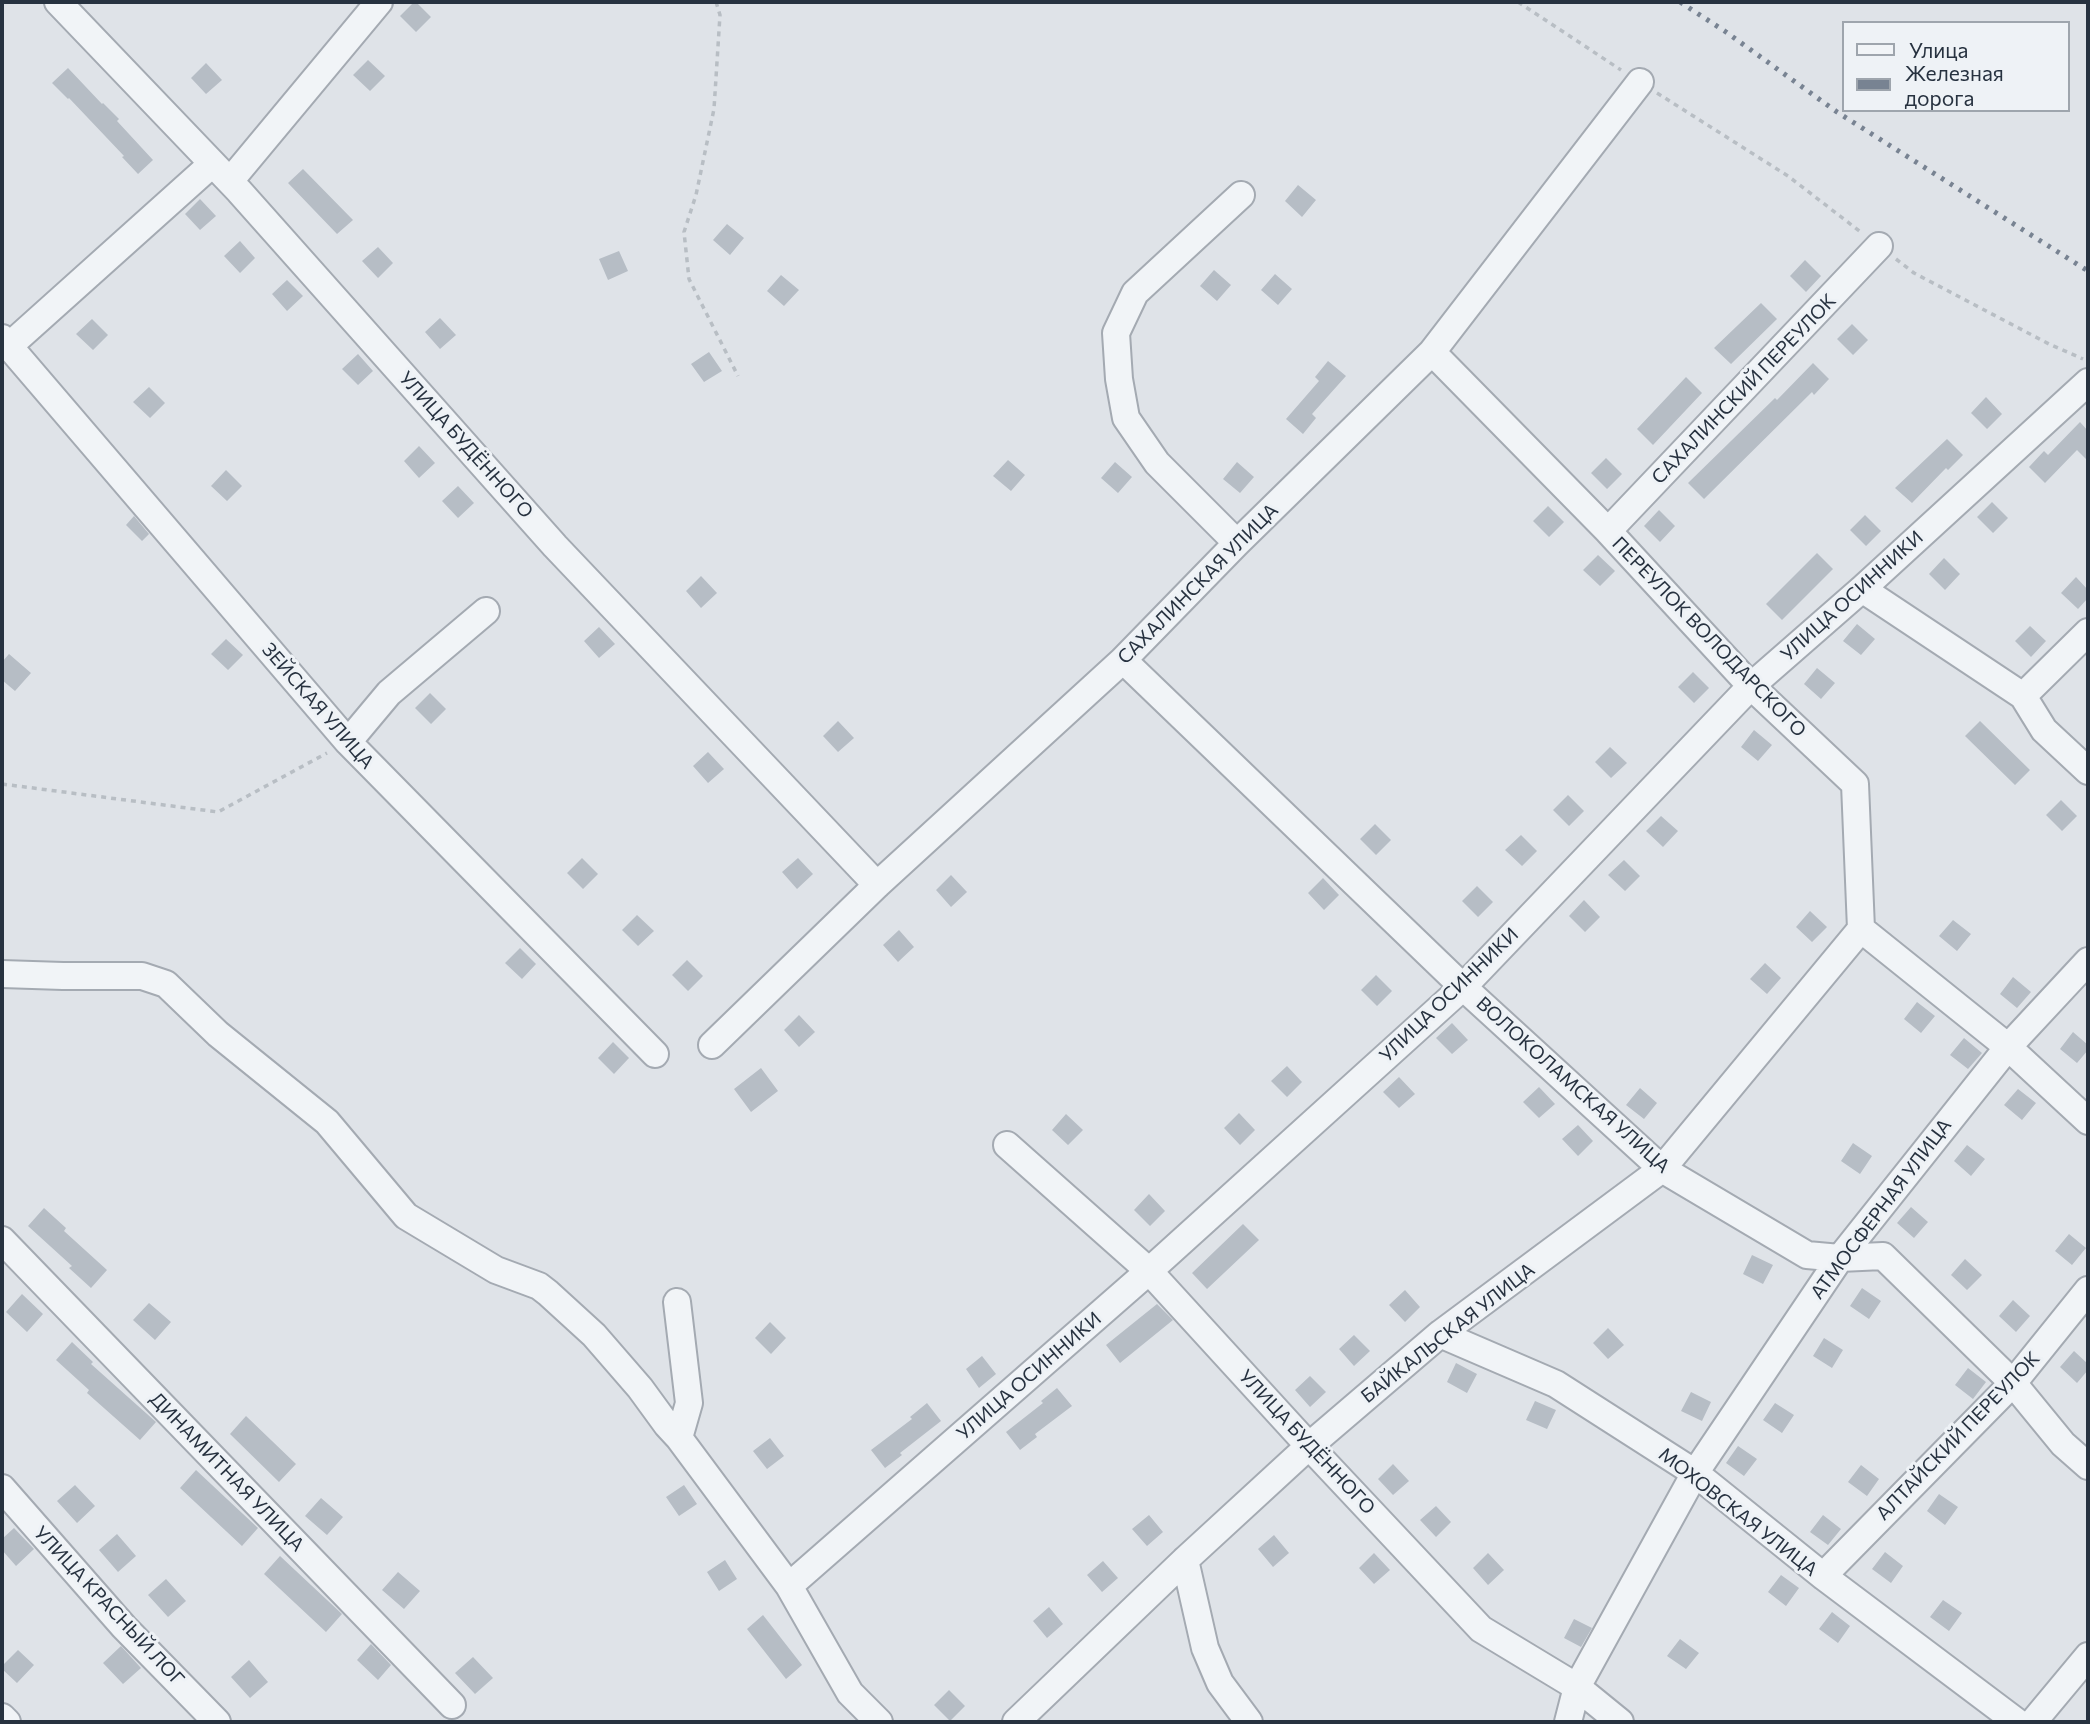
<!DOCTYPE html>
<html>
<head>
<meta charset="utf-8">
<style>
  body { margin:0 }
  #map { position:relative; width:2090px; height:1724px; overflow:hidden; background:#dfe3e8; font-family:Commissioner,sans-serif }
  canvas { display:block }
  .frame { position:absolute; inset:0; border:4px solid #273240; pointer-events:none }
  .legend { position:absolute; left:1842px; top:21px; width:228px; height:91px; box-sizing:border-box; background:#eef2f6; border:2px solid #9ea5ad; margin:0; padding:9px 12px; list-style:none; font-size:21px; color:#273240 }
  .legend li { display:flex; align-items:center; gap:14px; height:35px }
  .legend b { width:35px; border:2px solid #9ea5ad }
</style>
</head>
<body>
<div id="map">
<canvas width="2090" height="1724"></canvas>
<div class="frame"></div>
<ul class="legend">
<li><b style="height:9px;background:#f1f4f7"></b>Улица</li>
<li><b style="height:9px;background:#788392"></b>Железная дорога</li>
</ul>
</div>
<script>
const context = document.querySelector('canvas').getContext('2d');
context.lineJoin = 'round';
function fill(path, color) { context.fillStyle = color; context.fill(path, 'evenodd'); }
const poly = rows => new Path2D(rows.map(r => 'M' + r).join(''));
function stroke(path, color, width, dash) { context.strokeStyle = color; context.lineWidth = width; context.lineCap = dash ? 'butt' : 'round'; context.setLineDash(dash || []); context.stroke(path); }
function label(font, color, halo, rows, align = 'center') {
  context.font = font + ' Commissioner,sans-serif'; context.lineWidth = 6; context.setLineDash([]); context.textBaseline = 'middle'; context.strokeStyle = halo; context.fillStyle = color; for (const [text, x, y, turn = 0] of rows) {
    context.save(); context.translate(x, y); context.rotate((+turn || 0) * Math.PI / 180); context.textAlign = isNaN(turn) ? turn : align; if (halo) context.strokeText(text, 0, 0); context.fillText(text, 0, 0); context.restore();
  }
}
const building = poly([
  [414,2,416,2,431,17,416,32,400,16],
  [368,60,385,76,370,91,353,75],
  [206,63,222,80,206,94,191,78],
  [68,68,102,104,103,103,119,119,117,121,153,160,138,174,122,157,124,156,69,98,68,99,52,83],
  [303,169,353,220,337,234,288,183],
  [1298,185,1316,200,1302,217,1285,201],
  [200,199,216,216,200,230,185,214],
  [727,224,744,238,730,255,713,240],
  [240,241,255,258,240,273,224,256],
  [378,247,393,263,378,278,362,261],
  [619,251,628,271,608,280,599,259],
  [1805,260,1821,276,1806,292,1790,276],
  [1214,270,1231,285,1217,301,1200,286],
  [1275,274,1292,289,1278,305,1261,290],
  [781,275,799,290,784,306,767,291],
  [287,280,303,296,287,311,272,294],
  [1761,303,1777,319,1731,364,1714,348],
  [440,318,456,335,440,349,425,332],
  [92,319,108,335,93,350,76,334],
  [1852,324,1868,340,1853,355,1837,339],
  [709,352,722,371,704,382,691,364],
  [358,354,373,371,358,385,342,369],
  [1328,361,1346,376,1312,414,1316,418,1303,434,1286,419,1319,381,1315,377],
  [1813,363,1829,379,1814,395,1812,392,1704,499,1688,483,1775,398,1777,400],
  [1686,377,1702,393,1653,445,1637,429],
  [149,387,165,403,150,418,133,402],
  [1986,397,2002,414,1987,429,1971,413],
  [2080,422,2088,431,2088,461,2077,450,2045,483,2029,467,2044,451,2048,455],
  [1947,439,1963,455,1948,470,1946,468,1912,503,1895,488],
  [419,446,435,463,419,478,404,461],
  [1606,458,1622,474,1607,489,1591,473],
  [1008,460,1025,475,1011,491,993,476],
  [1115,462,1132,477,1118,493,1101,478],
  [1237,462,1254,477,1240,493,1223,479],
  [226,470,242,486,227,501,211,486],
  [458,486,474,503,458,518,442,501],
  [1992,502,2008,518,1993,533,1977,517],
  [1548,506,1564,522,1549,537,1533,521],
  [1659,510,1675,526,1660,542,1644,526],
  [1865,515,1881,531,1866,546,1850,530],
  [134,516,149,534,142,541,126,525],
  [1817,553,1833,569,1782,620,1766,604],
  [1598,555,1615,571,1600,586,1583,570],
  [1944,558,1960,574,1945,590,1929,574],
  [701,576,717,593,701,608,686,591],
  [2076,577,2088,590,2088,598,2078,609,2061,593],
  [1857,624,1875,639,1861,655,1843,641],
  [2030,626,2046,641,2031,657,2015,641],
  [599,627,615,644,599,658,584,641],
  [226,639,243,655,228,670,211,654],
  [9,654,31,673,15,691,2,680,2,662],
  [1817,668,1835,683,1821,699,1804,684],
  [1693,672,1709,688,1694,703,1678,687],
  [430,693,446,709,431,724,415,708],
  [838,721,854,738,838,752,823,736],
  [1980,721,2030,770,2015,785,1965,736],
  [1754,730,1772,745,1758,761,1741,747],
  [1610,747,1627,763,1611,778,1595,762],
  [708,752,724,769,708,783,693,766],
  [1568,795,1584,811,1569,826,1553,810],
  [2061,800,2077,816,2062,831,2046,815],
  [1661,816,1678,831,1663,847,1646,831],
  [1375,824,1391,840,1376,855,1360,839],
  [1521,835,1537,851,1522,866,1505,850],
  [582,858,598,874,583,889,567,873],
  [798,858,813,874,797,889,782,872],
  [1624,860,1640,876,1625,891,1608,875],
  [951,875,967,892,951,907,936,890],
  [1323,878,1339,895,1324,910,1308,893],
  [1477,886,1493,902,1478,917,1462,901],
  [1584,900,1600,917,1585,932,1569,916],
  [1810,911,1827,927,1812,942,1796,927],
  [637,915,654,931,638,946,622,930],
  [1953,920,1971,934,1957,951,1939,936],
  [899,930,914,947,898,962,883,945],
  [520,948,536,964,522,979,505,963],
  [687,960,703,976,688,991,672,975],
  [1765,963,1781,978,1767,994,1750,979],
  [1376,975,1392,991,1377,1006,1361,990],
  [2013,977,2031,992,2017,1008,2000,994],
  [1917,1002,1935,1016,1921,1033,1904,1019],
  [799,1015,815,1032,799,1047,784,1030],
  [1452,1023,1468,1040,1452,1054,1436,1038],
  [2073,1032,2088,1045,2088,1050,2077,1063,2060,1049],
  [1964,1038,1982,1053,1968,1069,1950,1055],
  [613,1042,629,1058,614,1074,598,1058],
  [1287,1066,1302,1082,1287,1097,1271,1081],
  [761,1068,778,1091,751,1112,734,1089],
  [1399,1077,1415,1094,1399,1108,1383,1092],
  [1539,1087,1555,1104,1539,1118,1523,1102],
  [1640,1088,1657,1103,1644,1119,1626,1105],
  [2018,1089,2036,1103,2022,1120,2004,1105],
  [1239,1113,1255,1130,1240,1145,1224,1128],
  [1066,1114,1083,1130,1068,1145,1052,1130],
  [1578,1125,1593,1141,1578,1156,1562,1139],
  [1853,1143,1872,1156,1860,1174,1841,1161],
  [1967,1145,1985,1159,1971,1176,1954,1161],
  [1149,1194,1165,1211,1150,1226,1134,1210],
  [1911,1207,1928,1222,1914,1238,1897,1223],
  [44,1208,66,1228,64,1231,107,1270,91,1288,69,1268,72,1266,28,1226],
  [1243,1224,1259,1240,1207,1289,1192,1273],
  [2069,1234,2086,1248,2072,1265,2055,1251],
  [1752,1255,1773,1265,1763,1284,1743,1274],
  [1965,1259,1982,1275,1967,1290,1951,1275],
  [1862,1288,1881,1301,1869,1319,1850,1306],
  [1405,1290,1420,1307,1405,1322,1389,1305],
  [22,1294,43,1314,27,1332,6,1312],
  [2013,1300,2030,1316,2016,1332,1999,1316],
  [149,1303,171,1322,155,1340,133,1320],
  [1157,1304,1173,1320,1120,1363,1106,1345],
  [770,1322,786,1338,771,1354,755,1338],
  [1608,1328,1624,1345,1608,1359,1593,1343],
  [1354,1335,1370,1351,1354,1366,1339,1349],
  [1824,1338,1843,1350,1832,1368,1813,1356],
  [72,1342,93,1362,91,1364,156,1422,140,1440,87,1393,89,1390,56,1360],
  [2074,1351,2088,1364,2088,1370,2077,1383,2060,1367],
  [982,1356,996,1374,979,1388,966,1369],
  [1456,1363,1477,1374,1467,1393,1447,1382],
  [1968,1368,1986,1382,1973,1399,1955,1385],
  [1310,1376,1326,1392,1310,1407,1295,1390],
  [1057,1388,1072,1406,1035,1434,1037,1437,1020,1450,1006,1432,1043,1403,1041,1401],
  [1691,1392,1711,1402,1702,1421,1681,1411],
  [1535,1401,1556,1410,1547,1429,1526,1420],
  [927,1403,941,1421,900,1453,902,1455,885,1468,871,1450,912,1419,910,1417],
  [1775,1403,1794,1415,1782,1433,1763,1420],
  [246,1416,296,1464,279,1482,230,1434],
  [770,1438,784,1456,767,1469,753,1451],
  [1738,1446,1757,1459,1744,1476,1726,1463],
  [1393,1464,1409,1481,1393,1495,1378,1479],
  [1861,1465,1879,1479,1867,1496,1848,1482],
  [196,1470,258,1528,242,1546,180,1488],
  [75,1485,95,1506,77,1523,57,1501],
  [684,1485,697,1504,679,1516,666,1497],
  [1939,1494,1958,1507,1945,1525,1927,1511],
  [321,1498,343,1517,327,1535,305,1516],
  [1436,1506,1451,1522,1436,1537,1420,1520],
  [1149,1515,1163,1532,1147,1546,1132,1529],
  [1823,1515,1841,1529,1828,1545,1810,1532],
  [14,1528,34,1549,16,1566,2,1550,2,1539],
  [117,1534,136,1556,118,1572,99,1550],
  [1274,1535,1289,1553,1273,1567,1258,1549],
  [1885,1552,1903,1566,1891,1583,1872,1569],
  [1374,1553,1390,1570,1374,1584,1359,1568],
  [1488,1553,1504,1570,1488,1585,1473,1568],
  [280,1556,342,1614,326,1632,264,1574],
  [725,1560,737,1579,719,1591,707,1572],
  [1103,1561,1118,1578,1102,1592,1087,1575],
  [398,1572,420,1591,404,1609,382,1590],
  [1781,1575,1799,1588,1786,1606,1768,1592],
  [166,1579,186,1601,168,1617,148,1595],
  [1943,1600,1962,1613,1949,1631,1930,1617],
  [1049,1607,1063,1624,1047,1638,1033,1621],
  [1832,1612,1850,1626,1838,1643,1819,1629],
  [763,1615,802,1665,786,1679,747,1629],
  [1574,1619,1592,1628,1581,1647,1564,1638],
  [1680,1639,1699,1653,1686,1669,1667,1656],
  [371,1644,391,1665,378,1680,357,1660],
  [121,1646,141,1668,123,1684,103,1663],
  [18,1650,34,1665,17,1683,2,1669,2,1666],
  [473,1657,493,1678,475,1694,455,1673],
  [249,1660,268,1682,250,1698,231,1677],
  [949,1690,965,1706,950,1721,934,1705]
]);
const path = poly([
  [716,2,720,15,714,109,696,195,684,232,689,279,738,376],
  [1518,2,1621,70],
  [1657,93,1788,176,1862,233],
  [1896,259,1914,273,2049,344,2083,359],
  [2,784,218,812,327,753]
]);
const minor = poly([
  [58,2,239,191,555,546,877,885],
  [230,181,379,2],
  [2,338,348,742,655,1054],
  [9,346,212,164],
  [1432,352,1608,531,1751,686,1855,784,1861,929,2008,1047,2088,1121],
  [1608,531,1879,246],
  [1237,543,1157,463,1126,418,1119,379,1116,333,1135,293,1241,195],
  [1862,589,2023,696,2044,730,2088,771],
  [1123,660,1463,987,1662,1169,1807,1255,1840,1258,1883,1256,2013,1383,2063,1444,2088,1466],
  [2023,696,2088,632],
  [348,742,389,693,486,611],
  [2,974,63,976,142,976,166,984,218,1034,327,1122,406,1216,496,1270,539,1286,548,1293,594,1335,640,1388,667,1425,679,1438,789,1586,850,1693,879,1722],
  [712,1045,877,885,1123,660,1237,543,1432,352,1640,82],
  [1007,1145,1149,1271,1309,1446,1481,1629,1577,1687,1620,1722],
  [2,1240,452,1705],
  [677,1302,689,1403,679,1438],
  [1440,1334,1556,1384,1695,1473,1823,1576,2017,1722],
  [2,1488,124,1627,217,1722],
  [1185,1560,1205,1648,1220,1683,1249,1722],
  [1823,1576,2013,1383,2088,1290],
  [789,1586,1149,1271,1463,987,1751,686,1862,589,2088,382],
  [2,1717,7,1722],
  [1016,1722,1185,1560,1309,1446,1440,1334,1662,1169,1861,929],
  [1568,1722,1577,1687,1695,1473,1840,1258,2008,1047,2088,961],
  [2033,1722,2088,1656]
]);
const rail = poly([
  [1680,2,1726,32,1837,112,2088,271]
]);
const streetNames = [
  ["САХАЛИНСКИЙ ПЕРЕУЛОК",1744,389,-46],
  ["УЛИЦА БУДЁННОГО",466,445,48],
  ["САХАЛИНСКАЯ УЛИЦА",1198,584,-45],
  ["УЛИЦА ОСИННИКИ",1852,596,-42],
  ["ПЕРЕУЛОК ВОЛОДАРСКОГО",1709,637,46],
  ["ЗЕЙСКАЯ УЛИЦА",318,706,49],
  ["УЛИЦА ОСИННИКИ",1449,995,-44],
  ["ВОЛОКОЛАМСКАЯ УЛИЦА",1573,1085,42],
  ["АТМОСФЕРНАЯ УЛИЦА",1881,1209,-53],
  ["БАЙКАЛЬСКАЯ УЛИЦА",1448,1333,-38],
  ["УЛИЦА ОСИННИКИ",1029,1376,-41],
  ["АЛТАЙСКИЙ ПЕРЕУЛОК",1958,1436,-46],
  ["УЛИЦА БУДЁННОГО",1307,1442,47],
  ["ДИНАМИТНАЯ УЛИЦА",227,1472,46],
  ["МОХОВСКАЯ УЛИЦА",1738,1512,38],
  ["УЛИЦА КРАСНЫЙ ЛОГ",109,1606,47]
];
fill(building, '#b6bdc5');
stroke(minor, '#a4aab2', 30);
stroke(path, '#b8bec4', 3.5, [5, 5]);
stroke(minor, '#f1f4f7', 26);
stroke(rail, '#788392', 5, [3.5, 7]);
label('19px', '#273240', '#eef2f6', streetNames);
</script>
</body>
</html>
